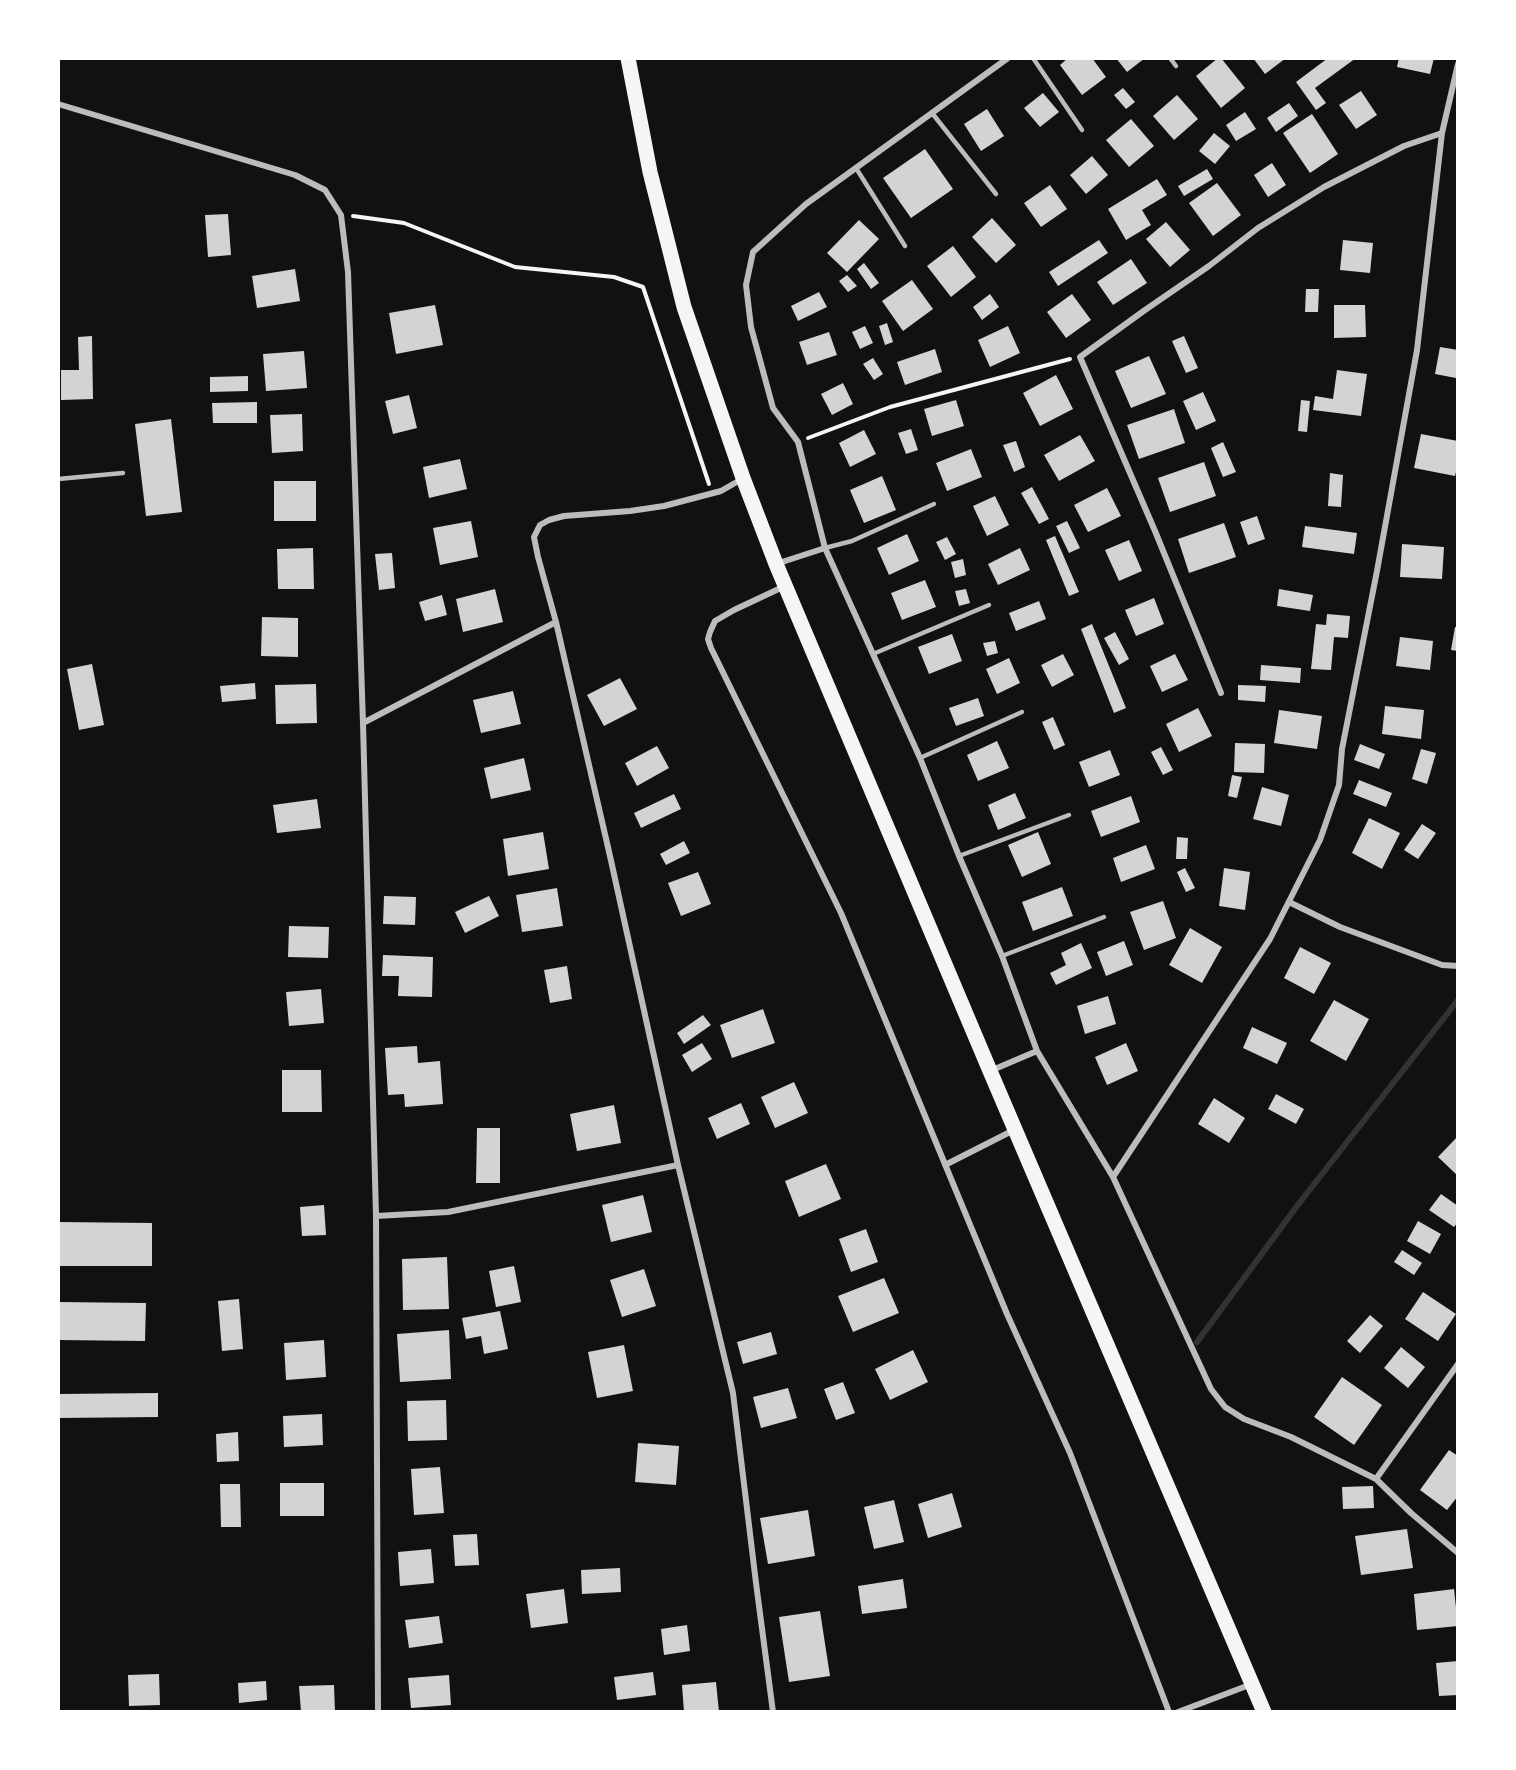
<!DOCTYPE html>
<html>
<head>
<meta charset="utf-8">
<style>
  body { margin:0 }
  #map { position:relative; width:1516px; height:1770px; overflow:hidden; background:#111; font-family:Rubik,sans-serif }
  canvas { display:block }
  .frame { position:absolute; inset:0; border:60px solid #fff; pointer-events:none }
</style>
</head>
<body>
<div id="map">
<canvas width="1516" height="1770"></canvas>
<div class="frame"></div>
</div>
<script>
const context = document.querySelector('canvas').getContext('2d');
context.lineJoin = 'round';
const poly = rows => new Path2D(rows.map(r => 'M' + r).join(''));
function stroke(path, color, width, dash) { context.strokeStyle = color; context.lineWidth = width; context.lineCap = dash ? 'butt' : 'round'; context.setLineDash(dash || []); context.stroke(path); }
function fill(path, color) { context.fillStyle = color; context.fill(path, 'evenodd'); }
const stream = poly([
  [1197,1342,1297,1206,1458,1000]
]);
const building = poly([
  [1068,58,1092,58,1106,77,1082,95,1060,65],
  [1116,58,1145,58,1127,72],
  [1218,58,1221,58,1245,88,1221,108,1196,76],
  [1253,58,1286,58,1265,74],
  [1328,58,1356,58,1315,88,1326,103,1316,110,1296,82],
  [1399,58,1434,58,1430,74,1397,67],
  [1123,88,1135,102,1126,109,1114,95],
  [1361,91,1377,115,1356,129,1339,105],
  [1043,93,1059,112,1040,127,1024,108],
  [1177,95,1198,119,1174,140,1153,116],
  [1289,103,1298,116,1276,132,1267,118],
  [987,109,1004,136,981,151,964,124],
  [1245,112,1256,129,1236,141,1226,125],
  [1312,114,1338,154,1310,173,1283,133],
  [1131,119,1154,146,1129,167,1106,140],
  [1214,133,1230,146,1215,164,1199,151],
  [925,149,953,189,911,218,883,178],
  [1092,156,1108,175,1086,194,1070,175],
  [1272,163,1286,185,1268,197,1254,175],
  [1207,169,1213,179,1184,196,1178,186],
  [1157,179,1167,195,1142,210,1151,225,1126,240,1108,209],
  [1217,183,1241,215,1213,236,1189,203],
  [1050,185,1067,209,1041,227,1024,203],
  [228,214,231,255,208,257,205,215],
  [992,218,1016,245,996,263,972,237],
  [859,220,879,239,847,272,827,253],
  [1166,222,1190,250,1170,267,1146,239],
  [1099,240,1108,253,1058,286,1049,272],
  [1343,240,1373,243,1370,273,1340,270],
  [953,246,976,277,951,297,927,266],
  [1131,259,1147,283,1113,305,1097,282],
  [864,263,879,283,871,289,857,269],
  [295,269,300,301,257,308,252,276],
  [847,275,857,286,848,292,839,281],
  [912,280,933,309,903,331,882,301],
  [1306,289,1319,289,1318,312,1305,312],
  [819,292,827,307,798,321,791,306],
  [990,294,999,307,982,320,973,307],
  [1072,294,1091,320,1066,338,1047,312],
  [435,305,443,345,396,354,389,313],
  [1334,305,1365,305,1366,337,1334,338],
  [887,323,893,342,885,345,879,326],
  [865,326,873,343,860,349,852,332],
  [1008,326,1020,353,990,367,978,340],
  [829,332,837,355,807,365,799,342],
  [92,336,93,399,61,400,61,370,79,370,78,337],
  [1184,336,1198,368,1186,373,1172,341],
  [1440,347,1458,350,1456,378,1435,374],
  [935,349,942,372,905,385,897,362],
  [304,351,307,388,266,391,263,354],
  [1149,356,1166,394,1131,408,1115,371],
  [873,358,883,374,874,380,863,364],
  [1337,370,1367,374,1361,416,1313,410,1315,396,1333,399],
  [1056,375,1073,409,1040,426,1023,393],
  [248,376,248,391,210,392,210,377],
  [843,383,853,404,832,415,821,394],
  [1203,392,1216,421,1196,430,1183,401],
  [409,395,417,428,393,434,385,401],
  [956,400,964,426,932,436,924,409],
  [1301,400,1310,401,1307,432,1298,431],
  [257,402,257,423,213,423,212,403],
  [1174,409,1185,443,1139,459,1127,425],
  [302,414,303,451,272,453,270,415],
  [171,419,182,512,146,516,135,424],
  [911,429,918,450,906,454,898,433],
  [864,430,876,454,850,467,839,443],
  [1421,434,1458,441,1458,464,1455,476,1414,468],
  [1080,435,1095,461,1059,481,1044,455],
  [1016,441,1025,467,1014,472,1003,445],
  [1223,442,1236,472,1223,477,1211,448],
  [971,449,982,477,947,491,936,463],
  [460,459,467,489,429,498,423,467],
  [1204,462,1216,496,1170,512,1158,478],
  [1330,473,1343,475,1341,507,1328,506],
  [882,476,896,510,864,523,850,490],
  [274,481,316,481,316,521,274,521],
  [1032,487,1049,519,1039,524,1021,493],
  [1107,488,1121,516,1088,532,1074,505],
  [995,496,1009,525,987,536,973,506],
  [1257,516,1265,539,1248,545,1240,522],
  [471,521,478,557,440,565,433,528],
  [1067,521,1080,548,1069,553,1056,526],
  [1224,523,1236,557,1189,573,1178,539],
  [1305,526,1357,533,1354,554,1302,547],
  [907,534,919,561,889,575,877,548],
  [1055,536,1079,592,1069,596,1046,540],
  [947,537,956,554,945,560,936,542],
  [1129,540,1142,571,1119,581,1105,550],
  [1402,544,1444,547,1442,579,1400,577],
  [313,548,314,589,278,589,277,549],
  [1020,548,1030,570,998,585,988,564],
  [392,553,395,588,379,590,375,554],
  [963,559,966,575,955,578,951,562],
  [925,580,936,607,902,620,891,593],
  [495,589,503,622,463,632,456,599],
  [966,589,970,603,959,606,955,591],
  [1279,589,1313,595,1310,611,1277,606],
  [442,595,447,615,425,621,419,602],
  [1154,598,1164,624,1136,636,1125,610],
  [1039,601,1046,619,1016,631,1009,613],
  [1327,614,1350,616,1348,638,1334,637,1331,670,1311,669,1316,624,1326,625],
  [262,617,298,618,298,657,261,656],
  [1092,624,1126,708,1114,713,1081,629],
  [1455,627,1458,627,1458,651,1451,650],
  [1115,632,1129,659,1119,665,1104,638],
  [952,634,962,661,929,674,918,647],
  [1400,637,1433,641,1430,670,1396,666],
  [995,641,998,653,987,656,983,643],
  [1063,654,1074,675,1052,687,1041,665],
  [1175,654,1188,680,1162,692,1150,666],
  [1009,658,1020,683,997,694,986,669],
  [92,664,104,725,79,730,67,669],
  [1261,665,1301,668,1300,683,1260,680],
  [620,678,637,709,604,726,587,695],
  [255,683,256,699,222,702,220,686],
  [316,684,317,723,276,724,275,685],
  [1238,685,1266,686,1265,702,1238,700],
  [513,691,521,724,481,733,473,700],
  [978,698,984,716,956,726,949,708],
  [1385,706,1424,710,1421,739,1382,734],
  [1198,708,1212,736,1179,752,1166,724],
  [1279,710,1322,716,1317,749,1274,743],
  [1053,717,1065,745,1054,750,1042,722],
  [997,741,1009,768,978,781,967,755],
  [1235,743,1265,744,1264,773,1234,772],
  [1360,744,1385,754,1379,769,1354,760],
  [657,746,669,768,637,786,625,763],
  [1161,747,1173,770,1163,775,1151,752],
  [1421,749,1436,753,1427,784,1412,779],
  [1110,750,1120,775,1089,787,1079,762],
  [524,758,531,790,491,799,484,768],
  [1232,775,1242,777,1237,798,1228,796],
  [1359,780,1392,793,1386,807,1353,794],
  [1262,787,1289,795,1281,826,1253,819],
  [1015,793,1026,818,998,830,988,805],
  [674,794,681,809,641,828,634,813],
  [1131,796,1140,822,1101,837,1091,811],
  [317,799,321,828,277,833,273,805],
  [1369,818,1400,833,1382,869,1352,853],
  [1422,824,1436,833,1418,859,1404,850],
  [543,832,549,869,508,876,503,839],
  [1038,832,1051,864,1022,877,1008,845],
  [1177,837,1188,838,1187,859,1176,859],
  [684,841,690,853,666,865,660,854],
  [1146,845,1155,869,1121,882,1113,858],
  [1185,868,1195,888,1186,892,1177,872],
  [1224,868,1250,872,1245,910,1219,906],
  [698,872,711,904,681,916,668,883],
  [1062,887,1073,916,1033,931,1022,902],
  [557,888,563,926,522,932,516,895],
  [384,896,416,897,415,925,383,924],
  [489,896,499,916,465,933,455,912],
  [1163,901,1176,938,1144,950,1130,912],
  [289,926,329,927,328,958,288,957],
  [1190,928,1222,947,1202,983,1169,965],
  [1124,941,1133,965,1106,976,1097,952],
  [1081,943,1092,968,1056,985,1050,973,1066,965,1061,953],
  [1300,947,1331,963,1314,994,1284,978],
  [383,955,433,957,432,997,398,996,399,976,382,976],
  [567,966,572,999,550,1003,544,970],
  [321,989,324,1023,289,1026,286,992],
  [1108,996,1116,1024,1085,1034,1077,1006],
  [1334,1000,1369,1019,1346,1061,1310,1041],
  [763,1009,775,1043,732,1058,720,1025],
  [703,1015,711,1025,684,1044,677,1033],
  [1252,1027,1287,1043,1277,1064,1243,1048],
  [702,1043,712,1059,692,1072,682,1055],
  [1126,1043,1138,1071,1107,1085,1095,1057],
  [417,1046,418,1063,440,1061,443,1104,405,1107,404,1094,388,1095,385,1048],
  [282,1070,321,1070,322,1112,282,1112],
  [794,1082,808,1113,775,1128,761,1097],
  [1276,1094,1304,1109,1296,1124,1268,1109],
  [1214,1098,1245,1118,1229,1143,1198,1124],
  [741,1103,750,1124,717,1139,708,1118],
  [614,1105,621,1143,577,1151,570,1114],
  [477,1128,500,1128,500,1183,476,1183],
  [1458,1136,1458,1176,1438,1157],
  [826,1164,841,1199,799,1217,785,1181],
  [1441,1194,1458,1206,1458,1222,1454,1227,1429,1210],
  [643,1195,652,1232,611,1242,602,1205],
  [324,1205,326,1235,302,1236,300,1207],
  [1418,1221,1441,1234,1430,1254,1407,1241],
  [58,1222,152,1223,152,1266,58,1266],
  [866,1229,878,1262,851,1272,839,1239],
  [1402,1250,1422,1263,1414,1275,1394,1262],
  [447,1257,449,1309,403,1310,402,1259],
  [514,1266,521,1302,496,1307,489,1271],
  [644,1269,656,1306,622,1317,610,1280],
  [884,1278,899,1313,853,1332,838,1296],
  [1423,1292,1456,1314,1438,1341,1405,1319],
  [239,1299,243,1349,222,1351,218,1301],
  [58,1302,146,1303,145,1341,58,1340],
  [500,1311,508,1349,484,1354,481,1336,466,1339,462,1318],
  [1370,1315,1383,1326,1360,1353,1347,1341],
  [449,1330,451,1379,400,1382,397,1334],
  [771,1332,777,1354,743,1364,737,1342],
  [324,1340,326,1377,286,1380,284,1343],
  [624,1345,633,1391,597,1398,588,1352],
  [1401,1347,1425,1367,1408,1388,1384,1368],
  [913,1350,928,1382,890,1400,875,1369],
  [1342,1377,1382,1405,1354,1445,1314,1417],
  [843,1382,855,1413,836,1420,824,1389],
  [788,1388,797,1418,761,1428,753,1397],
  [158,1393,158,1417,58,1418,58,1394],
  [446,1400,447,1440,408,1441,407,1401],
  [322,1414,323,1445,284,1447,283,1416],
  [238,1432,239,1461,217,1462,216,1434],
  [638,1443,679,1446,676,1485,635,1482],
  [1449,1450,1458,1456,1458,1496,1447,1510,1420,1490],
  [440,1467,444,1513,414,1515,411,1469],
  [280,1483,324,1483,324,1516,280,1516],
  [220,1484,240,1484,241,1527,221,1527],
  [1373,1486,1374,1508,1343,1509,1342,1487],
  [952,1493,962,1527,928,1538,918,1504],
  [894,1500,904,1542,874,1549,864,1507],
  [808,1510,815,1556,768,1564,760,1518],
  [1407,1529,1413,1568,1361,1575,1355,1536],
  [477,1534,479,1565,455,1566,453,1535],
  [431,1549,434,1583,400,1586,398,1552],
  [620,1568,621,1592,582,1594,581,1570],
  [903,1579,907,1608,862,1614,858,1586],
  [564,1589,568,1623,531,1628,526,1594],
  [1454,1589,1458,1626,1417,1630,1414,1594],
  [820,1611,830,1676,789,1682,779,1617],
  [439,1616,443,1643,409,1648,405,1620],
  [687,1625,690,1651,664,1655,661,1629],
  [1458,1661,1458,1695,1439,1696,1436,1663],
  [653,1672,656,1695,617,1700,614,1677],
  [159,1674,160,1705,129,1706,128,1675],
  [449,1675,451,1705,411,1708,408,1678],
  [266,1681,267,1700,239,1703,238,1683],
  [716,1682,719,1712,684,1712,682,1685],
  [334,1685,335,1712,301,1712,299,1686]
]);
const path = poly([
  [353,216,404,223,515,267,614,277,643,287,709,484],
  [808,438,890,407,1070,359]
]);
const service = poly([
  [1033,58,1082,130],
  [1170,58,1176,66],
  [932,113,996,194],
  [856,168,905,246],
  [58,479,123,473],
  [825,548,852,541,934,504],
  [873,654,989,605],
  [920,758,1022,712],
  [959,856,1069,815],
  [1002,956,1104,917]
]);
const minor = poly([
  [1008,58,806,204,753,252,746,285,751,327,773,408,798,442,825,548,920,758,959,856,1002,956,1037,1051,1113,1177,1211,1389,1225,1407,1244,1419,1291,1437,1376,1479,1411,1513,1458,1553],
  [58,104,295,175,325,190,341,215,348,272,363,723,376,1216,378,1712],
  [742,479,721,491,664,506,630,511,564,516,549,520,540,525,534,537,538,557,556,622,610,856,678,1165,733,1393,756,1583,773,1712],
  [776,564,825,548],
  [785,586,734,610,715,621,710,632,708,639,711,648,841,913,1007,1314,1070,1453,1169,1712],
  [1221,693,1155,531,1080,357,1145,310,1209,266,1258,228,1324,187,1404,146,1442,133],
  [363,723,556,622],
  [1289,902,1340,927,1442,965,1458,966],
  [990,1071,1037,1051],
  [945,1165,1014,1130],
  [1113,1177,1270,939,1320,840,1339,785,1342,749,1377,571,1417,350,1442,133,1458,64],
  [376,1216,448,1212,678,1165],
  [1376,1479,1458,1364],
  [1178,1712,1252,1684]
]);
const primary = poly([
  [628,58,650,172,684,307,743,478,776,564,990,1071,1264,1712]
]);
stroke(stream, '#333', 6);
fill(building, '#d3d3d3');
stroke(path, '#f5f5f5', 4);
stroke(service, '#bcbcbc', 4.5);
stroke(minor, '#bcbcbc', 6);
stroke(primary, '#f5f5f5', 15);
</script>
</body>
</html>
